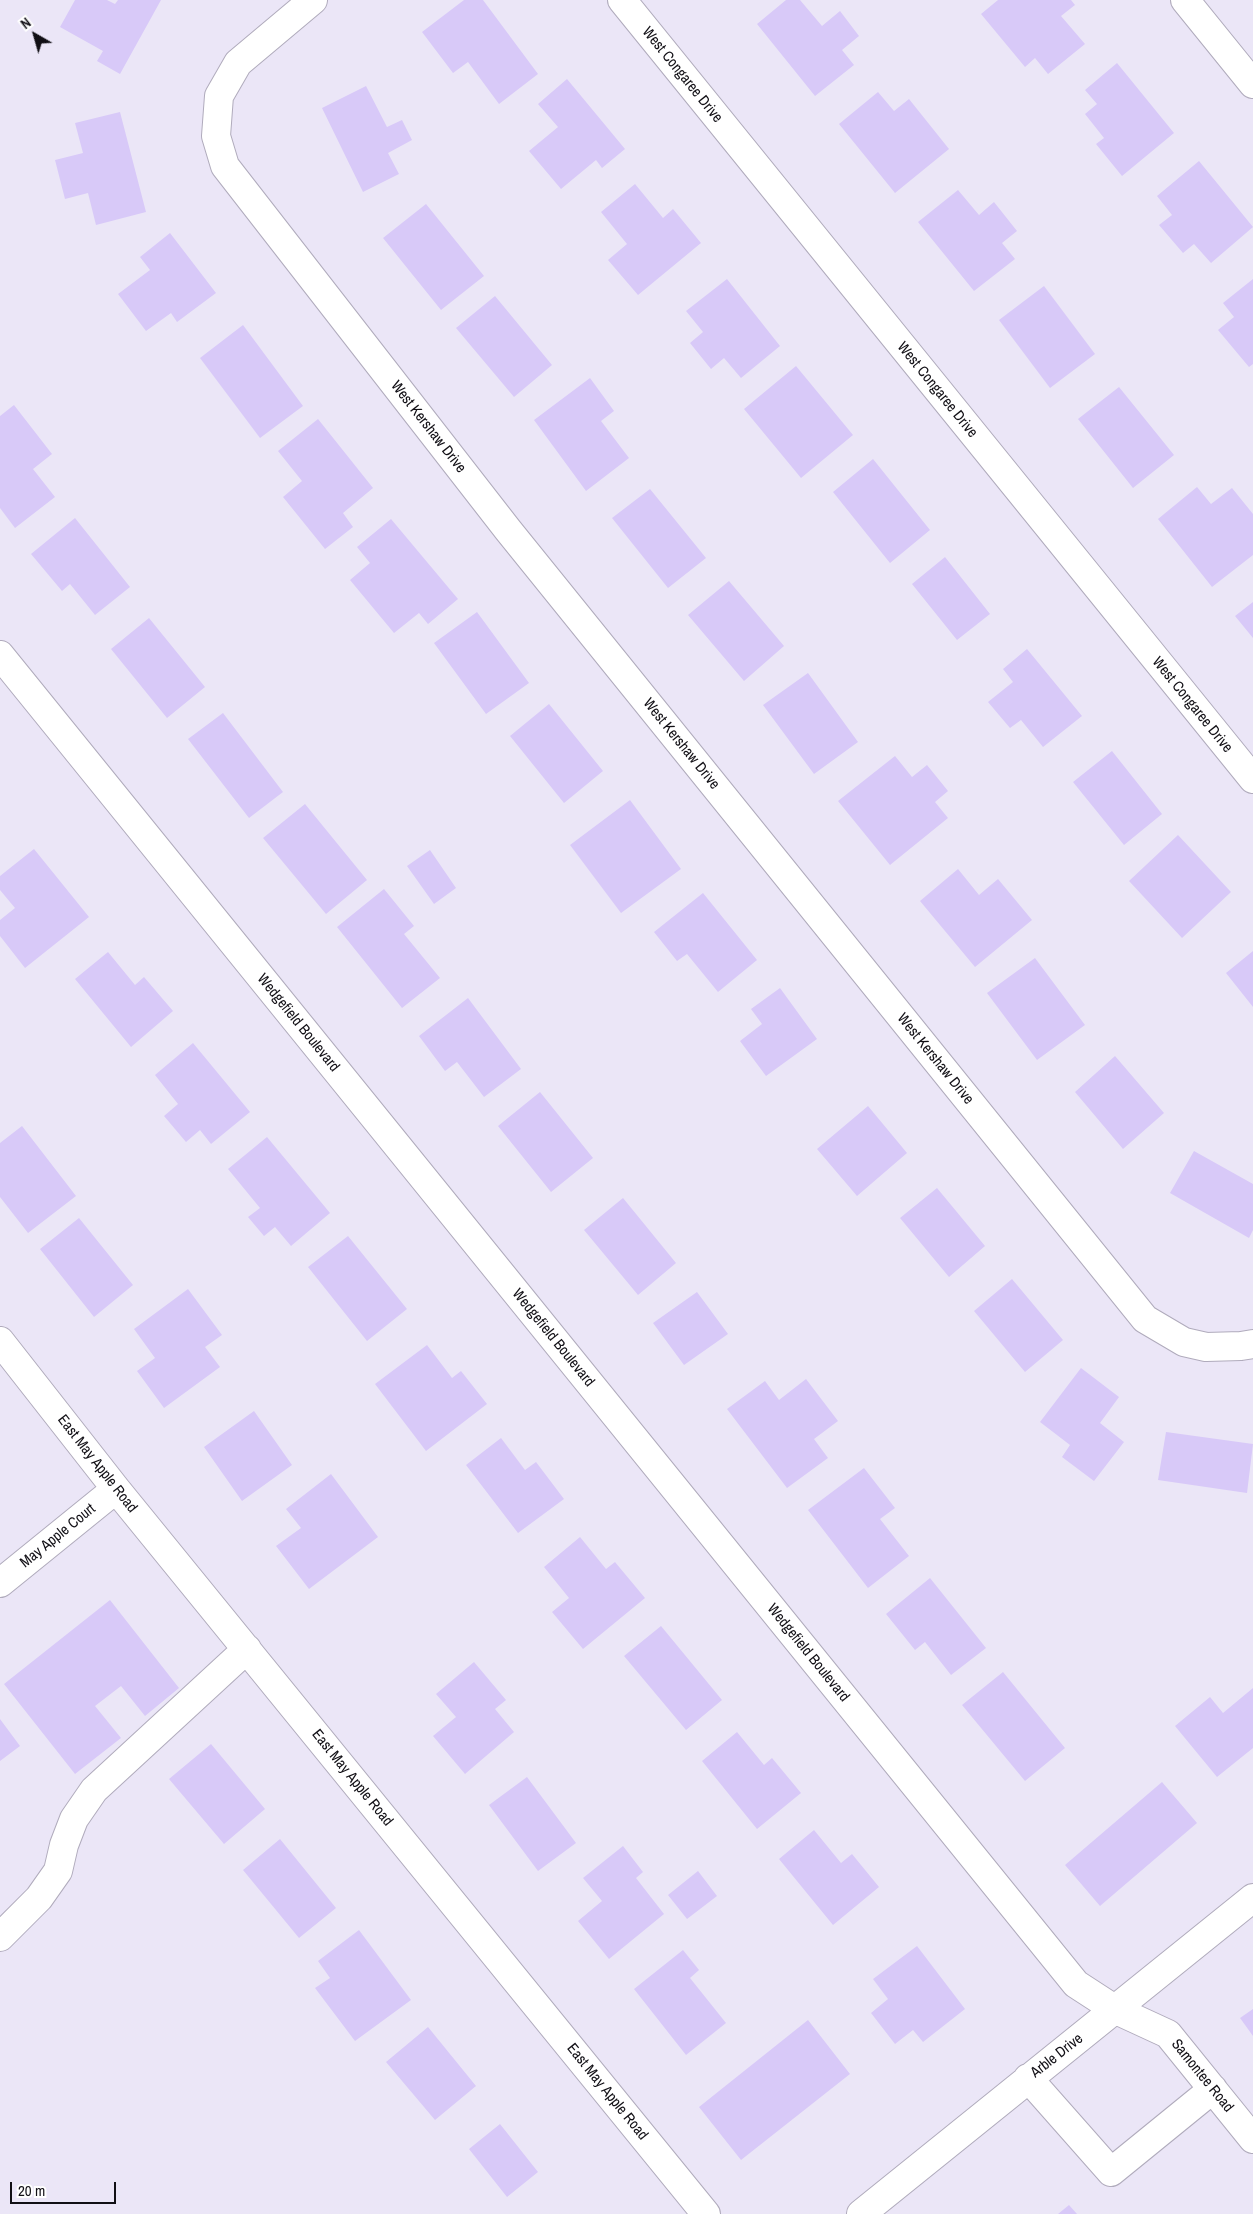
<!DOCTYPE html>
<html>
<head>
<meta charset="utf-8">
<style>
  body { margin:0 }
  #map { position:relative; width:1253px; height:2214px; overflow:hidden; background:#ebe6f7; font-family:"Archivo Narrow",sans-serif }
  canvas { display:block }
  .north { position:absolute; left:10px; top:10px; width:50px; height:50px; -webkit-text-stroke:4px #fff; paint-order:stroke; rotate:322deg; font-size:14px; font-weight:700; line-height:20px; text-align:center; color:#110f15 }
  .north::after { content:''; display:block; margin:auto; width:18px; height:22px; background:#110f15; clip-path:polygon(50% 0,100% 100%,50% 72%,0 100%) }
  .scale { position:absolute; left:10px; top:2182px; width:106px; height:22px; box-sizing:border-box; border:2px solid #110f15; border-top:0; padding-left:6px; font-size:15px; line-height:18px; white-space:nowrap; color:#110f15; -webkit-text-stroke:4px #fff; paint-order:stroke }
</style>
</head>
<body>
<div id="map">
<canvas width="1253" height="2214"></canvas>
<div class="north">N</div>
<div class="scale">20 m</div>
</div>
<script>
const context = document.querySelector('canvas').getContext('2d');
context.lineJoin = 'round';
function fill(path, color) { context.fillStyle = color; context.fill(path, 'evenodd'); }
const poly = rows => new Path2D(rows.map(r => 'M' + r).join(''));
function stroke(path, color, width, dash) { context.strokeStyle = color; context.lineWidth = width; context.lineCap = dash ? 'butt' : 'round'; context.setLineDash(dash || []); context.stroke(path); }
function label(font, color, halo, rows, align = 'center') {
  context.font = font + ' "Archivo Narrow",sans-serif'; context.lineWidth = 4; context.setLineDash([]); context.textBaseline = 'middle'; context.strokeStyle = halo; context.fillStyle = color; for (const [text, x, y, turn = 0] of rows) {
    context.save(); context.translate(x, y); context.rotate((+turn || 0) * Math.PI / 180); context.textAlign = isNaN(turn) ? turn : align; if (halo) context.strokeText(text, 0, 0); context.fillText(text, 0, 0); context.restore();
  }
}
const building = poly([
  [75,0,107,0,115,4,118,0,161,0,120,74,97,61,103,51,60,27],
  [464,0,483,0,538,74,499,104,468,62,453,73,422,32],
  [786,0,800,0,822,26,840,11,859,36,842,50,854,65,815,96,757,24],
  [998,0,1071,0,1075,5,1061,16,1085,44,1048,74,1035,58,1025,67,981,14],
  [1117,63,1174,133,1122,176,1096,144,1104,138,1085,114,1097,104,1085,90],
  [567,79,625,149,602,168,596,160,561,189,529,151,558,127,538,104],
  [366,86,387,127,402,120,412,140,388,153,399,174,363,192,322,108],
  [878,92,894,111,909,99,949,149,895,193,839,124],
  [120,112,146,212,96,225,88,193,65,199,55,160,83,153,75,123],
  [1199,161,1253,227,1211,263,1194,244,1183,253,1159,225,1172,215,1157,196],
  [635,184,663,218,673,209,701,243,638,295,608,260,627,244,601,212],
  [958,190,979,215,994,202,1017,231,1002,243,1015,259,974,291,918,222],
  [426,204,484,276,441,310,383,238],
  [170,233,216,293,177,322,171,313,146,331,118,294,150,270,140,257],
  [727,279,780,346,741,378,724,358,711,369,690,343,703,332,686,311],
  [1253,279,1253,364,1249,367,1218,330,1234,317,1223,303],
  [1044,286,1095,354,1050,388,999,320],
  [495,296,552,365,514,397,456,328],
  [243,325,303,406,260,438,200,358],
  [796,366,853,435,801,478,744,409],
  [590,378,614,411,601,421,629,458,586,491,534,420],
  [1119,387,1174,455,1133,488,1078,419],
  [14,405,52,454,33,469,55,497,15,528,0,508,0,416],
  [318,419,373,488,343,513,353,527,325,549,283,497,302,481,278,451],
  [873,459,930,530,890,563,833,492],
  [1197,487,1211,504,1232,488,1253,514,1253,555,1212,587,1158,519],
  [650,489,706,558,668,588,612,518],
  [75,518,130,587,95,615,70,584,62,591,31,554],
  [391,519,458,599,428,624,419,613,394,633,350,580,370,563,357,547],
  [945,557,990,614,957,640,912,584],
  [729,581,784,646,744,681,688,615],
  [1253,602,1253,638,1235,616],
  [477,612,529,683,486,714,434,643],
  [149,618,205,687,167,718,111,649],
  [1027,649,1082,716,1043,747,1021,720,1010,728,988,702,1013,682,1003,669],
  [808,673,858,742,814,774,763,705],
  [549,704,603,771,564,803,510,736],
  [223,713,283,792,249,818,188,739],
  [1112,751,1162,814,1124,845,1073,782],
  [895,756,912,777,927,765,948,791,935,802,948,818,890,865,838,801],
  [630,800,681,869,621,913,570,845],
  [305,804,367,880,326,914,263,838],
  [1178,835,1231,892,1182,938,1129,881],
  [34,849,89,917,25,968,0,936,0,920,15,908,0,890,0,876],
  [430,850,456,888,434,904,407,866],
  [958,869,979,895,998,879,1032,920,975,967,920,901],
  [384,889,414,926,404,934,440,978,402,1008,337,927],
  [703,893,757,960,718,992,687,954,677,961,654,932],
  [1253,951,1253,1007,1226,973],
  [108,952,135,985,144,977,173,1011,131,1047,75,979],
  [1035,958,1085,1025,1037,1060,987,993],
  [780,988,817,1039,766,1076,740,1041,762,1024,751,1009],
  [468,998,521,1069,484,1097,457,1062,445,1071,419,1036],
  [193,1043,250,1112,211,1144,200,1130,186,1142,164,1116,178,1104,155,1075],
  [1115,1056,1164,1113,1123,1149,1075,1092],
  [540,1092,593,1158,551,1192,498,1126],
  [868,1106,907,1153,857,1196,817,1149],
  [22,1126,76,1196,28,1233,0,1197,0,1143],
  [267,1137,330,1213,291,1246,275,1227,264,1236,248,1217,260,1208,228,1169],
  [1194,1151,1253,1184,1253,1230,1249,1238,1170,1193],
  [937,1188,985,1246,949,1277,900,1218],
  [623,1198,676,1263,638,1295,584,1230],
  [79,1218,133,1285,94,1317,40,1249],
  [348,1236,407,1309,367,1341,308,1267],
  [1012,1279,1063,1340,1025,1372,974,1311],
  [188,1289,222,1335,205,1347,220,1367,164,1408,137,1371,155,1358,134,1329],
  [697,1292,728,1334,684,1365,653,1323],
  [427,1345,452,1378,461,1371,487,1404,426,1451,375,1384],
  [1081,1368,1119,1397,1100,1423,1124,1442,1094,1481,1062,1457,1070,1445,1040,1422],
  [806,1379,838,1421,814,1439,828,1458,787,1488,727,1409,765,1381,779,1400],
  [254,1411,292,1465,242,1501,204,1447],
  [1166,1432,1253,1444,1247,1493,1158,1480],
  [501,1438,525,1470,536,1462,564,1499,518,1533,466,1465],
  [864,1468,895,1508,880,1519,909,1556,868,1588,808,1510],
  [331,1474,378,1537,309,1589,276,1546,301,1528,286,1509],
  [580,1537,606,1569,615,1562,645,1598,583,1649,552,1612,569,1598,544,1567],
  [930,1578,986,1648,951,1675,925,1642,915,1650,886,1614],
  [110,1600,179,1688,145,1716,121,1686,95,1706,121,1738,75,1774,4,1684],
  [661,1626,722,1700,686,1730,624,1656],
  [474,1662,506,1700,495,1709,514,1732,465,1774,433,1736,456,1717,436,1694],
  [1003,1672,1065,1748,1025,1781,962,1705],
  [1253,1688,1253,1748,1217,1777,1175,1726,1210,1697,1223,1713],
  [0,1719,20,1746,0,1761],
  [737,1732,764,1765,772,1758,801,1793,757,1829,702,1761],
  [211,1744,265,1809,224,1844,169,1779],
  [527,1777,576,1843,538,1871,489,1805],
  [1162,1782,1197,1823,1100,1906,1065,1865],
  [814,1830,841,1863,852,1854,879,1887,833,1925,779,1859],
  [280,1839,336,1908,299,1938,243,1870],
  [623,1846,643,1872,636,1878,664,1914,609,1959,578,1921,602,1901,583,1878],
  [698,1871,717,1896,687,1919,668,1895],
  [359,1930,411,2000,355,2041,315,1988,330,1978,318,1961],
  [917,1946,965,2009,923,2042,913,2030,895,2044,871,2013,888,1999,873,1979],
  [683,1950,699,1970,690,1978,726,2023,686,2055,634,1989],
  [1253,2009,1253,2036,1240,2018],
  [808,2020,850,2074,741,2160,699,2107],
  [428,2027,476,2086,435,2120,386,2062],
  [500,2124,538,2172,507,2197,469,2149],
  [1069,2205,1077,2214,1058,2214]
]);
const minor = poly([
  [313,0,238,63,219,96,216,136,225,166,508,530,1145,1319,1184,1342,1206,1347,1241,1346,1253,1344],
  [622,0,1253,779],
  [1185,0,1253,84],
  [0,655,1076,1984,1116,2010,1168,2034,1253,2139],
  [0,1341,116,1489,706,2214],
  [0,1583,116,1489],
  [0,1937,39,1898,58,1871,64,1845,74,1819,94,1790,247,1649],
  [1028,2078,1111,2172,1213,2089],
  [861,2214,1253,1898]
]);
const streetNames = [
  ["West Congaree Drive",682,75,51],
  ["West Congaree Drive",937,390,51],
  ["West Kershaw Drive",428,427,52],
  ["West Congaree Drive",1192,705,51],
  ["West Kershaw Drive",681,744,51],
  ["Wedgefield Boulevard",298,1023,51],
  ["West Kershaw Drive",935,1059,51],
  ["Wedgefield Boulevard",553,1338,51],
  ["East May Apple Road",97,1464,52],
  ["May Apple Court",58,1536,-39],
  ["Wedgefield Boulevard",808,1653,51],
  ["East May Apple Road",352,1778,51],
  ["Arble Drive",1057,2056,-38],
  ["Samontee Road",1202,2076,51],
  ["East May Apple Road",607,2092,51]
];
fill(building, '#d8c9f8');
stroke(minor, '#b0abbc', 30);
stroke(minor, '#fff', 28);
label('15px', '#110f15', '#fff', streetNames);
</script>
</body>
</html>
